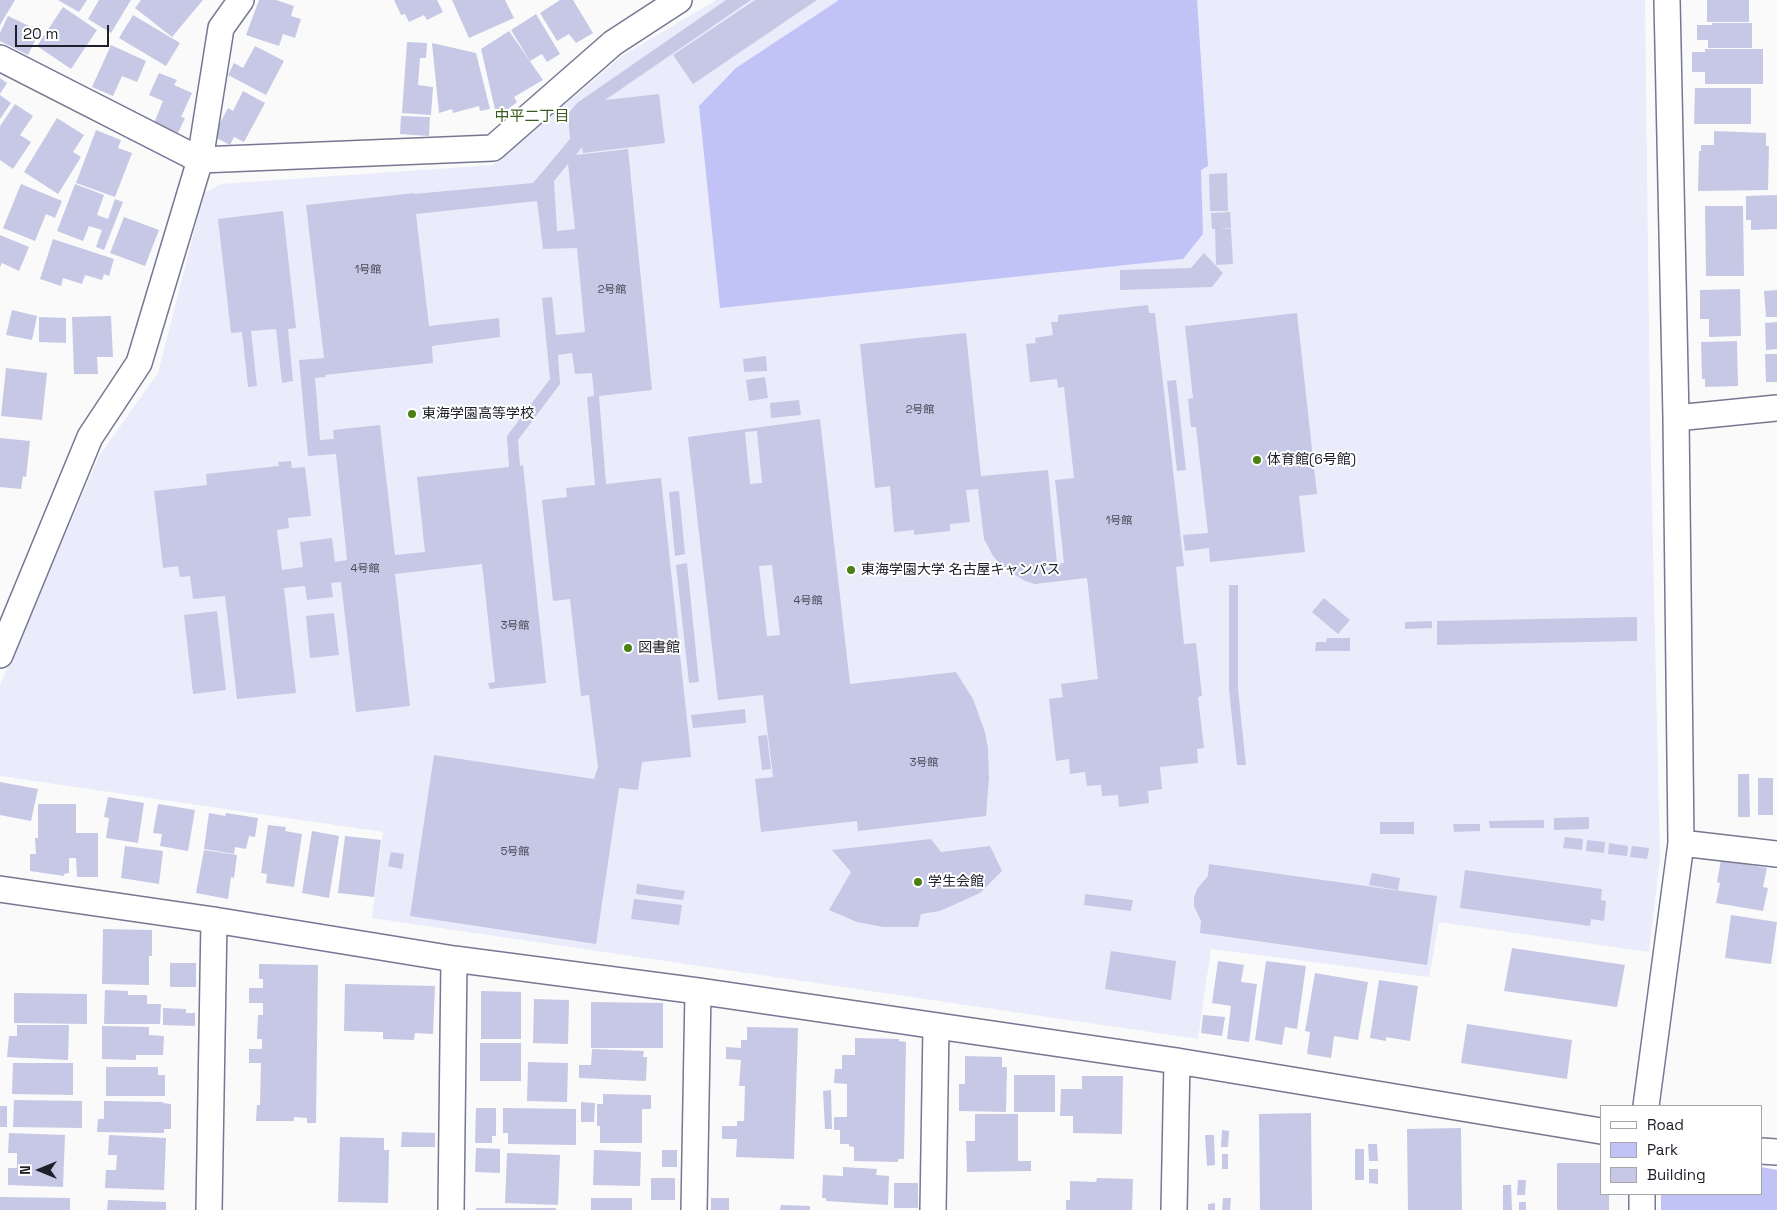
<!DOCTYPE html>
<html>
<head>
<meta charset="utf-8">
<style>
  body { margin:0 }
  #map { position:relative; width:1777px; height:1210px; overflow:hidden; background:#fafafa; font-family:"Space Grotesk",sans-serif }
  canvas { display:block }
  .legend { position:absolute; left:1600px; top:1105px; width:162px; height:90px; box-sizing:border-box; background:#fff; border:1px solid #a6a6aa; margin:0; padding:6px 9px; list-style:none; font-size:15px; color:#20202b }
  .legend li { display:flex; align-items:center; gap:10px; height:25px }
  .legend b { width:25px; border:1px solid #a6a6aa }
  .north { position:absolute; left:15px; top:1145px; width:50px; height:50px; -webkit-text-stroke:4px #fff; paint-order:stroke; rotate:270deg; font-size:14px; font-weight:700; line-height:20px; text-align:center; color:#20202b }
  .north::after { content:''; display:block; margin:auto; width:18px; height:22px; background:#20202b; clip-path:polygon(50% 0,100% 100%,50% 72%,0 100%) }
  .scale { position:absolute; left:15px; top:25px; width:94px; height:22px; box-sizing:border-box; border:2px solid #20202b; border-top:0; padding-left:6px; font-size:15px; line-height:18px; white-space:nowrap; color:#20202b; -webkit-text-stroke:4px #fff; paint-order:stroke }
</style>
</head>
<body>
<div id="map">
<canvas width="1777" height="1210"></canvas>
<ul class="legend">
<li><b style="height:6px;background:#fff"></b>Road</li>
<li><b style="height:14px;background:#c1c3f7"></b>Park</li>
<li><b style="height:14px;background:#c6c8e5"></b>Building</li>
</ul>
<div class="north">N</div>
<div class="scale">20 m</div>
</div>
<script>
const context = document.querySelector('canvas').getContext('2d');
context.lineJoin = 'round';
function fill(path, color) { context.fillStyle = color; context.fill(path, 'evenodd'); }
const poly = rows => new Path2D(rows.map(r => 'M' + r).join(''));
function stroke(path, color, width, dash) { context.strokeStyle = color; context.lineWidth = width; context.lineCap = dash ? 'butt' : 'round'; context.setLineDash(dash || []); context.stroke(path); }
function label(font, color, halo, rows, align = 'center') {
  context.font = font + ' "Space Grotesk","Noto Sans JP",sans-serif'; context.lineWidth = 4; context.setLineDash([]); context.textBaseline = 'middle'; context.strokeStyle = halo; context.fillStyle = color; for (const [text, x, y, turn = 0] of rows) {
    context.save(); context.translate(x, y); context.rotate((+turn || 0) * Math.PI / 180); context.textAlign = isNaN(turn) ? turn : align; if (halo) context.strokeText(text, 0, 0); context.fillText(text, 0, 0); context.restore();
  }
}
const built = poly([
  [716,0,1645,0,1650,416,1660,859,1649,952,1439,922,1429,977,1211,949,1198,1039,372,918,383,832,0,776,0,685,99,456,158,373,204,193,221,184,493,165,622,56]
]);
const green = poly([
  [839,0,1197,0,1208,166,1201,170,1203,234,1183,259,720,308,699,106,736,68],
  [1761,1167,1777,1170,1777,1210,1661,1210,1661,1194,1761,1194]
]);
const building = poly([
  [0,0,15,0,0,25],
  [58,0,87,0,79,12],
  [99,0,131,0,111,33,88,19],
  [141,0,203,0,172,37,135,8],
  [259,0,276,0,294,6,291,16,301,19,295,38,283,34,279,46,246,35],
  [394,0,437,0,443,12,427,20,424,15,409,22,405,14,401,15],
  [452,0,505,0,514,18,469,38],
  [560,0,573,0,593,33,576,43,569,34,557,41,540,13],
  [726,0,751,0,605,100,659,94,665,143,583,153,582,147,576,155,628,149,652,390,599,396,606,484,661,478,691,757,642,762,638,790,619,788,596,944,410,916,434,755,594,779,598,767,589,695,581,696,570,599,553,601,542,500,567,497,566,488,595,485,587,397,594,396,592,373,575,374,572,353,558,355,560,384,518,440,520,466,523,465,546,683,490,689,488,683,495,682,482,564,395,574,410,706,356,712,341,582,331,583,333,597,307,600,305,586,284,588,296,693,237,699,225,596,193,599,190,576,180,577,178,566,163,568,154,491,207,485,206,474,279,466,278,462,291,461,292,468,305,467,311,516,288,518,289,528,277,530,282,570,303,567,300,542,332,538,335,562,347,560,336,454,308,456,299,360,324,358,306,205,414,193,414,194,533,183,570,139,568,114,577,103],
  [568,164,575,229,557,231,554,181],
  [537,201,543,249,577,248,585,332,556,335,552,297,542,298,550,379,507,436,509,467,417,477,425,552,395,555,380,425,333,430,334,439,320,440,315,378,326,377,325,375,433,363,432,346,500,337,499,318,429,326,416,214],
  [755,0,817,0,693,84,673,55],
  [1707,0,1749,0,1749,22,1707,22],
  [63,7,97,30,71,69,37,46],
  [536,14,560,54,547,62,542,54,530,61,511,30],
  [133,15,180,43,166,66,119,38],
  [8,16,40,31,28,55,0,41,0,33],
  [1712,23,1752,23,1752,48,1708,48,1708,40,1697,40,1697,25,1712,25],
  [509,31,543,80,514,97,517,102,497,118,481,49],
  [407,42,427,43,426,58,420,58,418,85,433,87,431,115,402,113],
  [432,43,476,53,490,109,480,111,479,106,453,113,452,109,439,113],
  [111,45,146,61,137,82,122,76,113,96,92,87],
  [255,46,284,61,266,95,228,75,234,63,243,68],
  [1705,49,1763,49,1763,84,1705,84,1705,72,1692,72,1692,52,1705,52],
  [159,73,177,80,174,85,192,93,181,117,185,118,178,133,154,123,163,101,149,95],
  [0,78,7,83,0,94],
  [1695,88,1751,88,1751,124,1694,124],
  [243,91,265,103,244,142,234,137,230,145,213,136,228,108,233,111],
  [0,95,11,103,0,119],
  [15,104,33,116,20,135,31,142,13,169,0,160,0,126],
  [401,116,430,117,429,136,400,134],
  [57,118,84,135,73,152,81,157,58,194,24,172],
  [96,130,121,140,118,148,132,153,115,197,76,183],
  [1714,131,1766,133,1766,146,1769,146,1768,190,1698,191,1699,151,1701,151,1701,145,1714,145],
  [1227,173,1228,211,1210,211,1209,174],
  [21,184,62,201,55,218,46,214,35,241,3,228],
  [75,184,104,195,97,215,108,219,115,199,123,202,104,250,96,247,102,230,89,226,83,241,57,231],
  [1777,195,1777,229,1751,230,1751,220,1746,220,1746,196],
  [1705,206,1743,206,1744,276,1706,276],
  [283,211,296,328,288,329,293,381,282,383,276,329,251,331,257,386,248,387,242,332,231,333,218,219],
  [1230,212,1231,228,1219,229,1231,229,1233,264,1216,265,1215,229,1212,229,1211,213],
  [124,217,159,230,145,266,110,253],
  [0,235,29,247,19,271,2,263,0,267],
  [53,239,114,259,109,276,104,274,102,280,85,275,82,284,63,278,61,286,40,279],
  [1204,253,1223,273,1212,287,1120,290,1120,270,1191,268],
  [1740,289,1741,336,1709,337,1709,319,1700,319,1700,290],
  [1777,290,1777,317,1766,317,1764,291],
  [1148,305,1149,313,1155,313,1184,566,1176,567,1184,644,1196,643,1202,696,1198,697,1204,748,1197,749,1198,763,1160,767,1162,789,1148,791,1149,803,1119,807,1118,795,1102,796,1101,785,1087,786,1085,772,1070,774,1069,759,1056,761,1049,699,1063,697,1061,684,1098,679,1087,578,1035,584,1025,581,1004,568,993,556,984,539,978,489,966,490,970,522,950,524,950,531,914,535,914,530,894,532,890,486,875,488,860,344,966,333,981,476,1048,470,1057,564,1064,563,1055,480,1074,478,1064,387,1058,388,1057,379,1030,382,1026,344,1036,343,1035,338,1053,335,1051,322,1058,322,1058,315],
  [12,310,37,316,32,340,6,335],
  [1297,313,1317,494,1299,496,1305,552,1210,562,1209,548,1185,551,1183,535,1208,533,1196,427,1191,427,1188,399,1193,398,1185,326],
  [111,316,113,357,97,357,98,374,74,374,72,317],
  [39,317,66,318,66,343,39,342],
  [1777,322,1777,349,1766,350,1765,323],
  [1737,341,1738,386,1705,387,1705,379,1702,379,1701,342],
  [1765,354,1777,354,1777,382,1766,382],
  [766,356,767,371,744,372,743,359],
  [6,368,47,373,42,420,1,416],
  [765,377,768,398,749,401,746,380],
  [1176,380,1186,470,1177,471,1167,381],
  [799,400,801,415,771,418,770,403],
  [820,419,850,684,956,672,973,699,985,732,988,749,989,778,986,816,858,831,857,821,761,832,755,779,773,777,763,695,718,700,688,437],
  [757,431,762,483,750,484,745,432],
  [772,565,780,635,767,636,759,566],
  [0,438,30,441,26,477,23,476,21,489,0,487],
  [679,491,685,554,675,556,669,492],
  [687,563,699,682,689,683,676,565],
  [1229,585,1238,585,1238,689,1246,765,1237,765,1229,690],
  [1324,598,1350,620,1338,634,1312,612],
  [217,611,226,690,193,694,184,615],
  [334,613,339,655,310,658,306,616],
  [1637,617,1637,641,1437,645,1437,621],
  [1432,621,1432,628,1405,629,1405,622],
  [1327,638,1350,638,1350,651,1315,651,1316,642,1326,642],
  [745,709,746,723,693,728,691,715],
  [767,735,771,769,762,770,758,736],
  [1738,774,1749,774,1750,817,1738,817],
  [1758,778,1773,778,1773,815,1758,815],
  [0,782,38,789,31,821,0,815],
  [108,797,144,803,138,843,106,838,109,818,104,817],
  [38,804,76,804,76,833,98,833,98,877,77,877,76,858,69,858,69,873,64,874,64,876,30,871,30,854,36,854,35,838,38,838],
  [158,804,195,810,188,851,160,846,162,834,153,833],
  [209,813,225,816,226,813,258,818,255,837,249,836,246,849,235,847,234,854,204,849],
  [1589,817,1589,829,1554,830,1554,818],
  [1544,820,1544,828,1490,828,1489,821],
  [1380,822,1414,822,1414,834,1380,834],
  [1453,824,1480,824,1480,831,1454,832],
  [268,825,286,827,285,831,302,834,294,887,266,883,267,874,261,873],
  [312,831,339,836,329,898,302,893],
  [345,836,381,840,374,897,338,893],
  [1565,837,1583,839,1582,850,1563,848],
  [931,839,941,852,990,846,1002,871,980,893,940,911,921,914,918,927,883,927,857,922,829,910,851,872,832,850],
  [1587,840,1605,842,1604,853,1586,851],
  [1609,843,1628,846,1627,856,1608,854],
  [125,846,163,851,159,884,121,878],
  [1632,846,1649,848,1647,859,1630,857],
  [204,850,237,855,234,878,231,877,228,899,196,893],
  [391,852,404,854,402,869,388,866],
  [1721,860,1767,868,1763,887,1768,888,1763,911,1716,903,1720,883,1717,882],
  [1209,864,1437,896,1427,965,1200,933,1201,921,1194,906,1194,898,1197,889,1208,876],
  [1465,870,1602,889,1601,900,1606,901,1604,921,1591,919,1590,926,1460,908],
  [1372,873,1400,878,1398,890,1369,885],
  [637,884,685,891,683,900,636,894],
  [1085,894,1133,900,1131,911,1084,905],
  [634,899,682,905,679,925,631,919],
  [1731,915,1777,922,1771,964,1725,958],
  [103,929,152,930,152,956,149,956,149,985,102,984],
  [1512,948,1625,965,1617,1007,1504,991],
  [1111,951,1176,961,1171,1000,1105,989],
  [1218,961,1244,965,1241,982,1257,984,1249,1042,1227,1039,1231,1006,1212,1003],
  [1266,961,1306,966,1297,1029,1285,1027,1282,1045,1255,1040],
  [170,963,196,963,196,987,170,987],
  [259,964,318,965,316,1123,307,1123,307,1118,294,1117,294,1121,256,1121,257,1105,260,1105,261,1063,249,1063,249,1049,262,1049,262,1039,257,1039,258,1015,263,1015,263,1003,249,1003,249,988,263,988,263,979,259,979],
  [1315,973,1368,982,1358,1040,1334,1036,1331,1058,1307,1054,1310,1032,1305,1031],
  [1379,980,1418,986,1410,1041,1386,1037,1386,1041,1370,1038],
  [345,984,435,986,433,1034,415,1033,414,1040,383,1039,383,1032,344,1031],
  [105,990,128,991,128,995,147,995,147,1004,161,1004,160,1024,104,1024],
  [481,991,521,992,521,1039,481,1039],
  [14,993,87,994,87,1024,14,1023],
  [534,999,569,1000,568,1044,533,1043],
  [591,1002,663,1003,663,1048,591,1048],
  [163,1008,186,1009,186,1013,195,1013,195,1026,163,1025],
  [1203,1015,1225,1017,1222,1036,1201,1033],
  [1467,1024,1572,1040,1567,1079,1461,1063],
  [17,1025,69,1025,68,1060,7,1057,9,1036,17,1036],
  [102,1026,149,1027,149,1035,164,1036,163,1055,136,1055,136,1060,102,1059],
  [747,1027,798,1028,794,1159,736,1157,737,1139,722,1139,722,1126,737,1126,737,1121,744,1121,745,1086,739,1086,741,1060,726,1059,726,1047,741,1048,741,1040,747,1040],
  [855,1038,899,1039,899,1041,906,1042,904,1159,898,1159,898,1162,854,1161,854,1147,849,1146,849,1144,840,1144,840,1130,834,1130,834,1117,847,1117,847,1084,834,1083,835,1069,842,1069,842,1055,855,1055],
  [480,1043,521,1043,521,1081,480,1081],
  [592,1049,644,1051,643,1057,647,1057,646,1081,579,1078,579,1065,591,1065],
  [965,1056,1002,1057,1002,1067,1007,1067,1006,1112,959,1111,959,1084,965,1084],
  [528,1062,568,1063,567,1102,527,1101],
  [13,1063,73,1063,73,1095,12,1094],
  [106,1067,158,1067,158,1075,165,1075,165,1096,106,1096],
  [1014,1075,1055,1075,1055,1112,1014,1112],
  [1082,1076,1123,1076,1122,1134,1073,1133,1073,1116,1060,1116,1061,1089,1082,1089],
  [831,1090,832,1129,825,1129,823,1091],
  [603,1094,651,1095,651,1109,642,1109,642,1143,600,1143,600,1126,597,1126,597,1104,603,1104],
  [14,1100,82,1101,82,1128,13,1127],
  [104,1101,163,1102,163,1103,171,1104,171,1129,164,1129,164,1133,97,1132,98,1119,104,1119],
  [581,1102,595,1103,594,1122,581,1122],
  [0,1106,7,1106,7,1127,0,1127],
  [476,1108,496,1108,496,1136,492,1136,492,1143,475,1143],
  [503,1108,576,1109,576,1145,508,1144,508,1133,503,1133],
  [1311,1113,1312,1210,1260,1210,1259,1114],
  [975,1114,1018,1114,1018,1161,1031,1161,1031,1171,967,1172,966,1141,975,1141],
  [1461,1128,1462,1210,1408,1210,1407,1129],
  [1222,1130,1229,1131,1228,1147,1221,1147],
  [402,1132,435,1133,435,1147,401,1147],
  [9,1133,65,1135,63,1187,8,1185,8,1168,17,1168,17,1153,8,1153],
  [109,1135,166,1138,164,1190,105,1188,106,1170,116,1170,117,1155,108,1155],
  [1205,1135,1214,1135,1215,1165,1207,1166],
  [340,1137,384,1138,384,1150,389,1150,388,1203,338,1202],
  [1368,1144,1377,1144,1378,1161,1369,1161],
  [476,1148,500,1149,500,1173,475,1172],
  [1355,1149,1364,1149,1364,1180,1355,1180],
  [594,1150,641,1152,640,1186,593,1185],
  [662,1150,677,1150,677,1167,662,1167],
  [507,1153,560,1155,558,1205,505,1203],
  [1222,1154,1228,1154,1228,1169,1222,1169],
  [1557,1163,1601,1163,1601,1194,1609,1194,1609,1210,1557,1210],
  [843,1167,877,1169,876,1175,889,1176,888,1205,826,1201,826,1198,822,1198,823,1175,843,1176],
  [1369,1169,1378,1169,1378,1184,1369,1183],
  [651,1178,675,1178,675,1200,651,1200],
  [1097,1178,1133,1179,1132,1210,1066,1210,1066,1200,1070,1200,1070,1181,1096,1182],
  [1518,1180,1526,1180,1525,1195,1517,1195],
  [894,1183,918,1183,918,1208,894,1208],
  [1503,1185,1511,1185,1512,1210,1503,1210],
  [0,1197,70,1198,70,1210,0,1210],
  [591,1198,632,1198,632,1210,591,1210],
  [711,1198,729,1198,729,1210,711,1210],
  [1223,1198,1231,1198,1230,1210,1222,1210],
  [108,1200,166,1202,166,1210,107,1210],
  [1519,1202,1526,1202,1526,1210,1519,1210],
  [1215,1203,1215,1210,1208,1210,1208,1204],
  [781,1205,810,1206,810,1210,780,1210],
  [476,1208,556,1208,556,1210,476,1210]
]);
const street = poly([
  [0,58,200,160,221,28,241,0],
  [1676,418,1777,408],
  [0,655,90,437,139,363,200,160,493,148,613,43,679,0],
  [1681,843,1777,854],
  [0,889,214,920,454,959,698,991,1177,1061,1601,1131],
  [1646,1106,1681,843,1676,418,1667,0],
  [1761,1151,1777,1152],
  [209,1210,214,920],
  [451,1210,454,959],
  [694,1210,698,991],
  [933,1210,936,1027],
  [1174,1210,1177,1061],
  [1642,1210,1642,1194]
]);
const markers = [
  [412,414,5,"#4a7f13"],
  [1257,460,5,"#4a7f13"],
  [851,570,5,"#4a7f13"],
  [628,648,5,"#4a7f13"],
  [918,882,5,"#4a7f13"]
];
const numberNames = [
  ["1号館",368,270],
  ["2号館",612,290],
  ["2号館",920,410],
  ["1号館",1119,521],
  ["4号館",365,569],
  ["4号館",808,601],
  ["3号館",515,626],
  ["3号館",924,763],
  ["5号館",515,852]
];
const poiNames = [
  ["東海学園高等学校",422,414],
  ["体育館(6号館)",1267,460],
  ["東海学園大学 名古屋キャンパス",861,570],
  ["図書館",638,648],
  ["学生会館",928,882]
];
const neighbourhoodNames = [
  ["中平二丁目",532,117]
];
fill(built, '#ebecfb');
fill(green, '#c1c3f7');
fill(building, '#c6c8e5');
stroke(street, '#767792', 28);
stroke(street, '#fff', 25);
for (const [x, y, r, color] of markers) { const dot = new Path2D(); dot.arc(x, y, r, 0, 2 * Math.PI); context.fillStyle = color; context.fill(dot); stroke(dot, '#fff', 2); }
label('11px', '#4a4a5a', null, numberNames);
label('14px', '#20202b', '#fff', poiNames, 'left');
label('15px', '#3a5c1d', '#fff', neighbourhoodNames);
</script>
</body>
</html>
